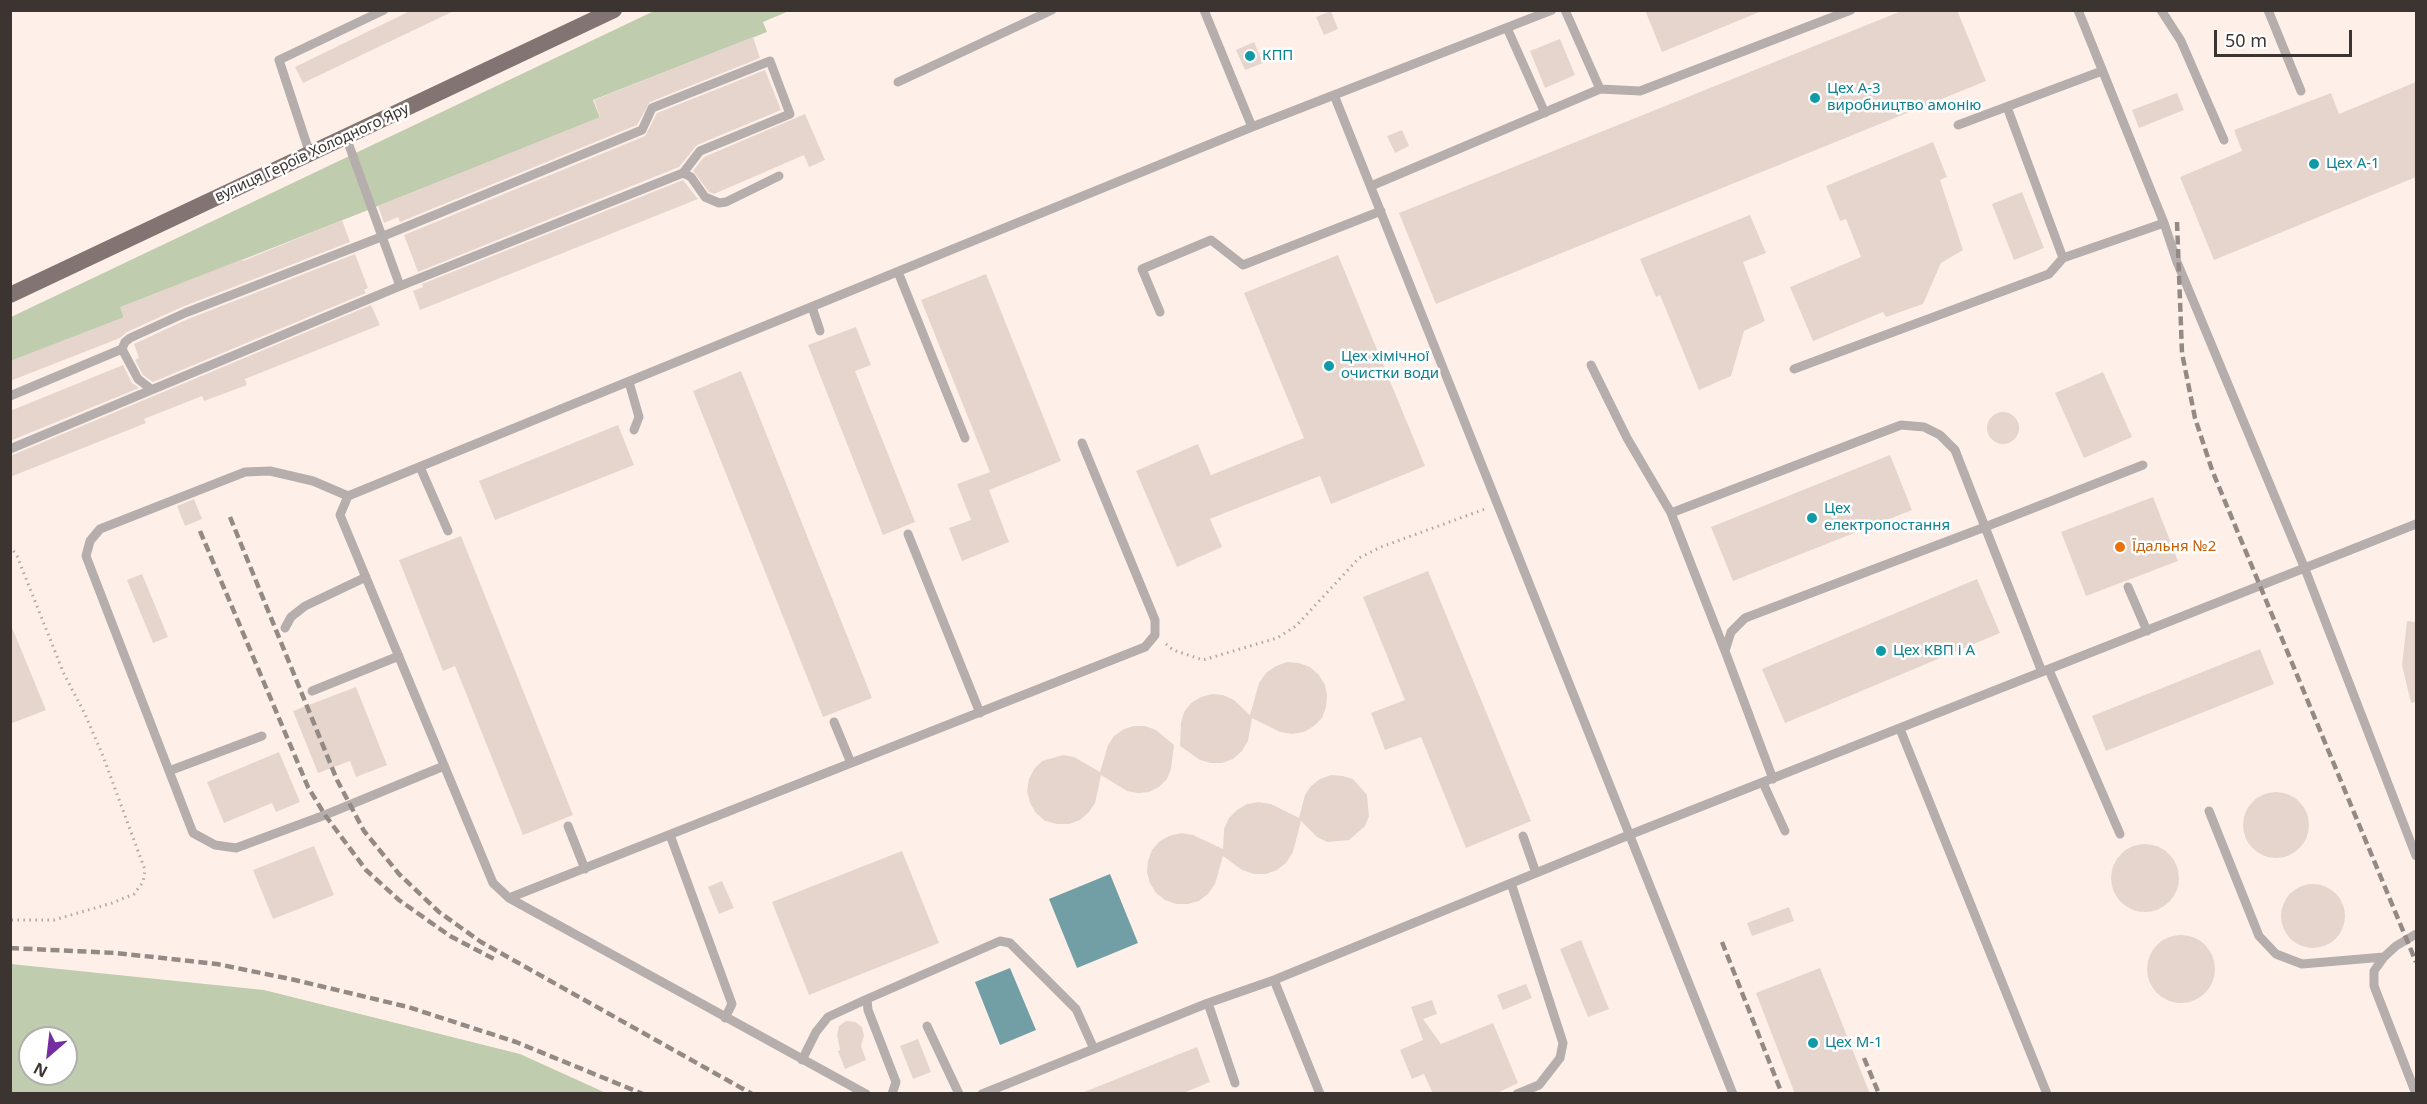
<!DOCTYPE html>
<html>
<head>
<meta charset="utf-8">
<style>
  body { margin:0 }
  #map { position:relative; width:2427px; height:1104px; overflow:hidden; background:#fef0e9; font-family:"Noto Sans",sans-serif }
  canvas { display:block }
  .frame { position:absolute; inset:0; border:12px solid #3b3431; pointer-events:none }
  .north { position:absolute; left:18px; top:1026px; width:60px; height:60px; box-sizing:border-box; background:#fff; border:2px solid #b1aead; border-radius:50%; rotate:208deg; font-size:16px; font-weight:700; line-height:24px; text-align:center; color:#3b3431 }
  .north::after { content:''; display:block; margin:auto; width:21px; height:27px; background:#762da0; clip-path:polygon(50% 0,100% 100%,50% 72%,0 100%) }
  .scale { position:absolute; left:2214px; top:30px; width:138px; height:27px; box-sizing:border-box; border:3px solid #3b3431; border-top:0; padding-left:8px; font-size:18px; line-height:21px; white-space:nowrap; color:#3b3431; -webkit-text-stroke:4px #fff; paint-order:stroke }
</style>
</head>
<body>
<div id="map">
<canvas width="2427" height="1104"></canvas>
<div class="frame"></div>
<div class="north">N</div>
<div class="scale">50 m</div>
</div>
<script>
const context = document.querySelector('canvas').getContext('2d');
context.lineJoin = 'round';
function fill(path, color) { context.fillStyle = color; context.fill(path, 'evenodd'); }
const poly = rows => new Path2D(rows.map(r => 'M' + r).join(''));
function stroke(path, color, width, dash) { context.strokeStyle = color; context.lineWidth = width; context.lineCap = dash ? 'butt' : 'round'; context.setLineDash(dash || []); context.stroke(path); }
function label(font, color, halo, rows, align = 'center') {
  context.font = font + ' "Noto Sans",sans-serif'; context.lineWidth = 5; context.setLineDash([]); context.textBaseline = 'middle'; context.strokeStyle = halo; context.fillStyle = color; for (const [text, x, y, turn = 0] of rows) {
    context.save(); context.translate(x, y); context.rotate((+turn || 0) * Math.PI / 180); context.textAlign = isNaN(turn) ? turn : align; if (halo) context.strokeText(text, 0, 0); context.fillText(text, 0, 0); context.restore();
  }
}
const green = poly([
  [654,11,789,11,763,22,767,32,593,100,600,118,121,308,124,318,11,363,11,317],
  [11,964,264,990,520,1054,606,1093,11,1093],
  [30,1038,66,1038,66,1074,30,1074]
]);
const water = poly([
  [1110,874,1138,943,1077,968,1049,899],
  [1010,968,1036,1030,1000,1045,975,982]
]);
const building = poly([
  [412,10,456,10,303,83,295,67],
  [1645,10,1762,10,1762,11,1662,52],
  [1904,10,1957,10,1986,81,1436,304,1399,213],
  [1331,11,1338,29,1324,35,1316,17],
  [753,37,760,58,650,102,637,125,400,222,398,217,384,223,378,206,600,117,594,100],
  [1560,39,1575,75,1545,88,1530,51],
  [1254,42,1263,63,1245,70,1236,50],
  [765,70,781,110,697,145,679,167,418,272,404,235,645,136,657,113],
  [2416,82,2416,177,2214,260,2180,177,2242,151,2234,130,2331,93,2339,114],
  [2177,93,2184,110,2139,128,2132,110],
  [805,114,825,160,809,167,804,155,714,194,709,192,693,171,704,157],
  [1402,130,1409,146,1395,153,1387,136],
  [1933,142,1947,177,1940,180,1963,250,1941,263,1923,304,1886,317,1883,312,1813,341,1790,287,1861,257,1846,219,1840,221,1826,186],
  [683,180,698,199,420,310,413,291,423,287,422,284],
  [2022,192,2044,248,2014,260,1992,204],
  [1750,215,1766,253,1743,262,1765,321,1744,331,1731,376,1699,390,1660,295,1656,297,1640,259],
  [342,220,350,242,182,307,127,332,120,338,10,381,10,361,124,317,120,307,243,259,243,261],
  [355,254,368,288,364,290,366,293,153,382,143,375,135,360,139,358,134,344,188,319],
  [1338,255,1425,466,1331,504,1320,476,1227,512,1210,519,1222,547,1177,567,1136,471,1198,444,1211,475,1304,438,1244,293],
  [986,274,1061,461,989,490,1009,542,962,561,949,528,971,520,957,484,990,472,921,300],
  [371,305,380,325,245,379,247,385,204,401,202,396,144,419,146,423,10,477,10,456],
  [856,327,871,365,855,371,915,522,883,535,808,345],
  [123,365,132,383,139,388,10,441,10,411],
  [741,371,872,698,823,717,693,391],
  [2103,372,2132,437,2084,458,2055,393],
  '1987 428a16 16 0 1 1 32 0a16 16 0 1 1-32 0Z',
  [618,425,634,465,495,520,479,481],
  [1890,455,1912,510,1733,581,1711,527],
  [2153,497,2178,561,2086,596,2061,532],
  [194,499,202,519,185,526,177,506],
  [461,536,573,815,523,835,455,666,443,671,399,560],
  [1428,571,1531,821,1466,848,1421,737,1385,750,1371,713,1405,700,1363,597],
  [142,574,168,637,153,643,127,580],
  [1977,579,2000,633,1785,723,1762,669],
  [2407,621,2416,622,2416,702,2411,703,2402,665],
  [11,625,46,710,10,724,10,626],
  [2260,649,2274,684,2106,751,2092,716],
  [1287,662,1299,663,1310,667,1319,675,1325,685,1327,696,1326,707,1322,718,1314,726,1304,732,1292,734,1280,732,1252,718,1248,741,1242,751,1233,759,1222,763,1211,763,1200,760,1180,746,1181,723,1184,712,1191,703,1201,697,1212,694,1223,695,1234,700,1250,715,1259,683,1266,673,1276,666],
  [356,687,387,765,356,777,350,761,318,773,293,711],
  [1134,726,1145,726,1156,730,1174,745,1171,769,1167,779,1159,787,1149,792,1138,793,1127,791,1101,775,1095,803,1089,812,1080,820,1069,824,1057,824,1045,821,1036,813,1030,803,1027,791,1029,779,1034,769,1042,761,1063,755,1074,757,1100,772,1108,745,1114,736,1124,729],
  [279,752,300,802,276,812,272,803,224,823,207,782],
  [1331,775,1343,776,1353,779,1367,795,1369,816,1365,826,1349,840,1327,842,1317,837,1301,821,1293,852,1286,863,1277,870,1266,874,1254,874,1242,870,1223,856,1215,884,1208,894,1199,901,1188,904,1176,904,1165,900,1156,893,1150,883,1147,872,1148,861,1152,850,1160,841,1169,836,1181,833,1193,835,1223,849,1224,829,1229,818,1237,810,1247,804,1259,802,1271,804,1299,818,1305,795,1311,786,1320,779],
  '2243 825a33 33 0 1 1 66 0a33 33 0 1 1-66 0Z',
  '2111 878a34 34 0 1 1 68 0a34 34 0 1 1-68 0Z',
  [314,846,334,895,273,919,253,870],
  [902,851,939,943,809,995,772,902],
  [722,881,734,908,719,914,708,887],
  '2281 916a32 32 0 1 1 64 0a32 32 0 1 1-64 0Z',
  [1789,907,1794,921,1752,936,1747,923],
  '2147 969a34 34 0 1 1 68 0a34 34 0 1 1-68 0Z',
  [1581,940,1609,1009,1588,1017,1560,949],
  [1820,968,1870,1094,1795,1094,1756,993],
  [1526,984,1532,998,1503,1010,1497,995],
  [1432,1000,1437,1014,1423,1019,1441,1044,1493,1023,1518,1083,1495,1094,1433,1094,1424,1074,1412,1079,1400,1050,1423,1040,1411,1007],
  [846,1021,855,1022,862,1027,864,1036,861,1046,866,1060,845,1069,838,1051,840,1050,837,1035,839,1026],
  [918,1039,931,1072,913,1079,900,1046],
  [1197,1047,1210,1082,1181,1094,1079,1094]
]);
const path = poly([
  [10,546,17,556,64,674,85,714,103,756,145,870,143,882,134,894,112,903,54,920,10,920],
  [1166,644,1173,650,1203,660,1277,638,1296,626,1359,558,1381,547,1485,509]
]);
const service = poly([
  [1204,10,1252,127],
  [1565,10,1600,89],
  [2078,10,2164,223,2177,262,2305,569,2416,856],
  [2161,10,2181,41,2224,140],
  [2268,10,2301,91],
  [1507,28,1545,113],
  [898,82,1052,10],
  [1334,95,1733,1094],
  [2007,107,2063,258],
  [1958,125,2102,71],
  [346,137,400,286],
  [310,154,279,60,384,10],
  [683,173,691,177,705,197,719,203,726,202,779,176],
  [1371,186,1600,89,1640,91,1851,10],
  [898,272,965,438],
  [812,307,820,331],
  [1160,312,1142,269,1211,240,1243,265,1381,211],
  [122,349,138,379,151,389],
  [1591,365,1627,438,1671,513,1725,651],
  [1794,369,2049,274,2063,258,2164,223],
  [629,382,639,417,634,430],
  [10,396,122,349,125,342,130,338,185,313,381,237,642,130,652,108,770,61,790,114,700,151,683,173,400,286,10,449],
  [420,467,448,531],
  [348,496,313,481,270,471,245,472,100,529,90,541,86,556,193,833,215,845,236,848,325,815,444,766],
  [1671,513,1901,425,1924,427,1940,435,1955,450,1985,527,2143,465],
  [908,534,980,713],
  [2128,587,2147,631],
  [285,628,291,617,305,606,366,577],
  [2049,670,2120,834],
  [312,691,399,656],
  [834,722,851,763],
  [1900,729,2047,1094],
  [169,771,262,736],
  [1773,779,1725,651,1731,632,1745,618,1985,527,2042,672],
  [1763,783,1785,831],
  [2209,811,2259,936,2276,954,2302,964,2384,957],
  [568,826,585,869],
  [670,835,732,1004,725,1018],
  [1523,836,1536,873],
  [1511,883,1563,1043,1560,1058,1539,1085,1517,1094],
  [509,898,1145,647,1155,635,1155,620,1082,443],
  [1274,980,1320,1094],
  [1208,1003,1235,1083],
  [927,1026,959,1094],
  [802,1060,816,1032,828,1017,867,999],
  [866,1094,509,898,493,883,340,515,348,496,1252,127,1552,10],
  [892,1094,896,1082,868,1010,867,999,1000,941,1010,943,1076,1009,1094,1049],
  [982,1094,1208,1003,1274,980,1629,835,2416,524],
  [2416,1094,2374,986,2374,971,2384,957,2396,946,2416,934]
]);
const primary = poly([
  [10,295,614,10]
]);
const rail = poly([
  [2177,222,2182,353,2195,418,2212,470,2416,962],
  [230,517,337,780,364,831,399,874,439,912,481,942,752,1094],
  [200,531,308,787,325,815,366,870,399,900,450,936,494,959],
  [1722,942,1782,1094],
  [10,948,116,953,217,964,295,980,408,1007,516,1042,643,1094],
  [1864,1058,1879,1094]
]);
const markers = [
  [1250,56,6,"#0f9aa8"],
  [1815,98,6,"#0f9aa8"],
  [2314,164,6,"#0f9aa8"],
  [1329,366,6,"#0f9aa8"],
  [1812,518,6,"#0f9aa8"],
  [2120,547,6,"#e8710a"],
  [1881,651,6,"#0f9aa8"],
  [1813,1043,6,"#0f9aa8"]
];
const cultureNames = [
  ["КПП",1262,56],
  ["Цех А-3",1827,89],
  ["виробництво амонію",1827,106],
  ["Цех А-1",2326,164],
  ["Цех хімічної",1341,357],
  ["очистки води",1341,374],
  ["Цех",1824,509],
  ["електропостання",1824,526],
  ["Цех КВП і А",1893,651],
  ["Цех М-1",1825,1043]
];
const streetNames = [
  ["вулиця Героїв Холодного Яру",312,153,-25]
];
const foodNames = [
  ["Їдальня №2",2132,547]
];
fill(green, '#bfcdae');
fill(water, '#729fa5');
fill(building, '#e6d5cd');
stroke(path, '#b1a6a0', 3, [1.5, 4.5]);
stroke(service, '#b6aeac', 9);
stroke(primary, '#827472', 16);
stroke(rail, '#948a85', 4.5, [9, 4.5]);
for (const [x, y, r, color] of markers) { const dot = new Path2D(); dot.arc(x, y, r, 0, 2 * Math.PI); context.fillStyle = color; context.fill(dot); stroke(dot, '#fff', 2); }
label('15px', '#0d838f', '#fff', cultureNames, 'left');
label('15px', '#3b3431', '#fff', streetNames);
label('15px', '#c56008', '#fff', foodNames, 'left');
</script>
</body>
</html>
